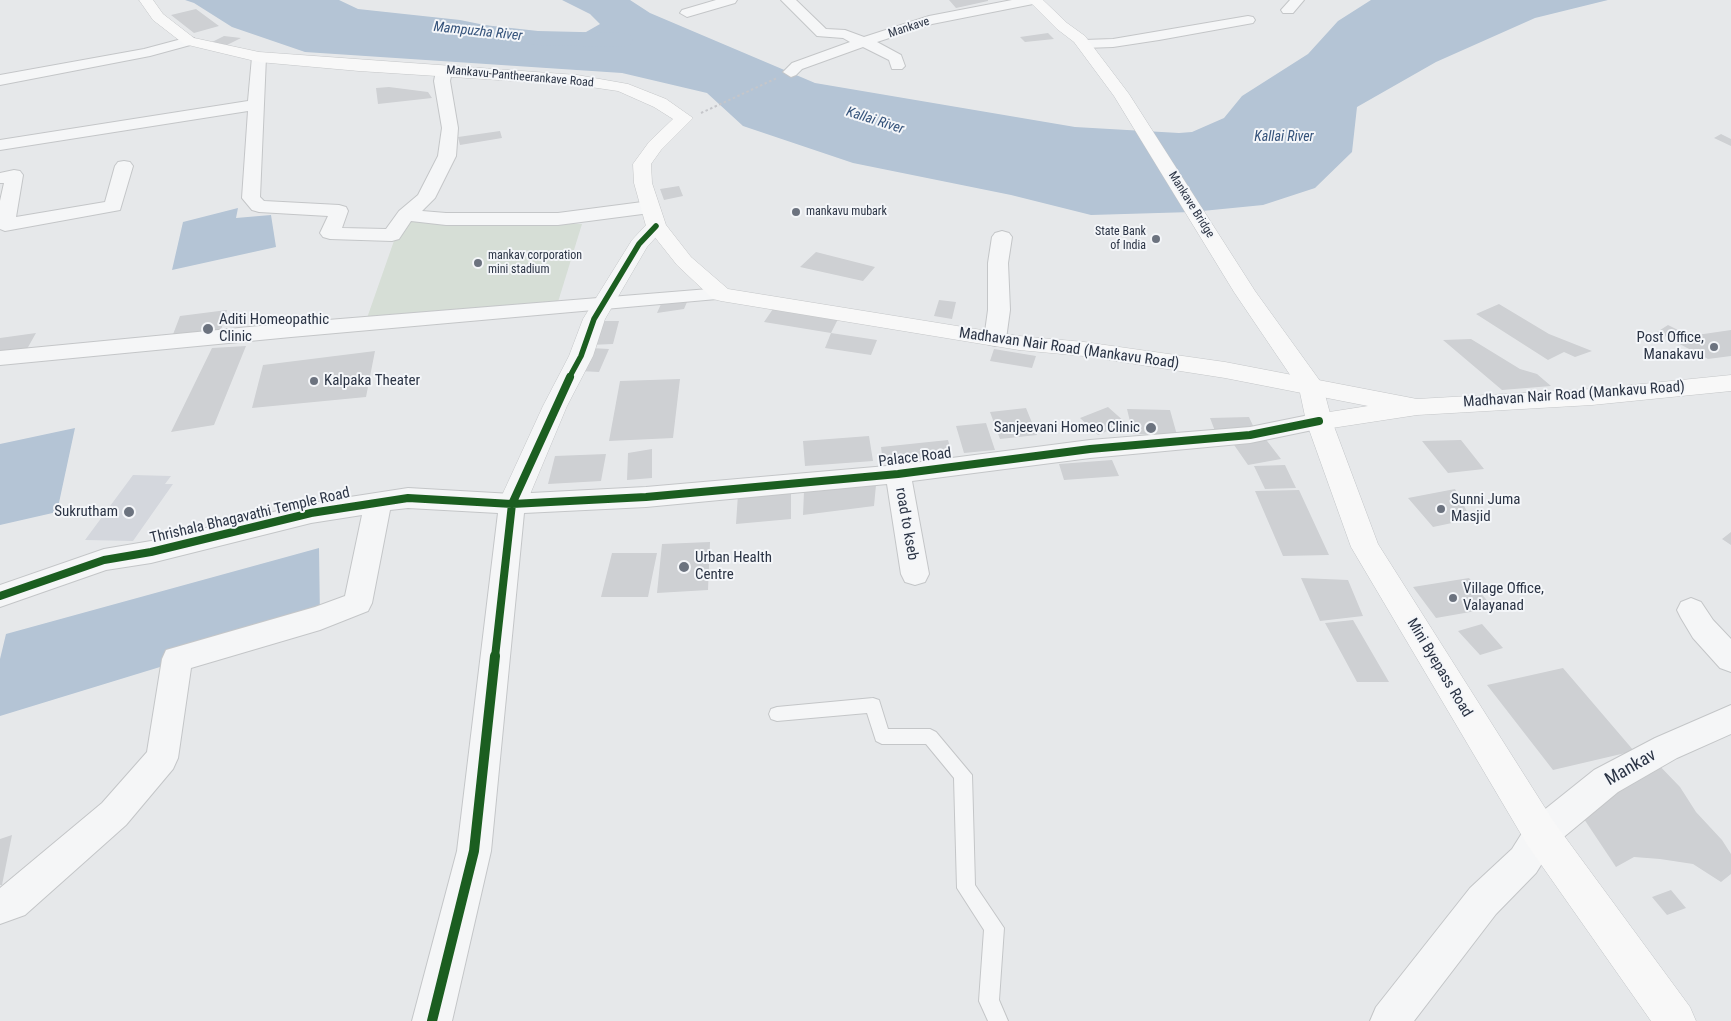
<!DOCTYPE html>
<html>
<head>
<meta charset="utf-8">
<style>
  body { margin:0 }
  canvas { display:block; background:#e6e8ea }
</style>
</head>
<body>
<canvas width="1731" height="1021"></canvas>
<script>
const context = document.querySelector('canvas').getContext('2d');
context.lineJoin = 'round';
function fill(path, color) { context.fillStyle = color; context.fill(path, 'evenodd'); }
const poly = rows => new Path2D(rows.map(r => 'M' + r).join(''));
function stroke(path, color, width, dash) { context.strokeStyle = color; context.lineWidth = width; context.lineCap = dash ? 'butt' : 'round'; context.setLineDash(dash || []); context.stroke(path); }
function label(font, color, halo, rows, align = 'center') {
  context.font = font + ' "Roboto Condensed",sans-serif'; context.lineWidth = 4; context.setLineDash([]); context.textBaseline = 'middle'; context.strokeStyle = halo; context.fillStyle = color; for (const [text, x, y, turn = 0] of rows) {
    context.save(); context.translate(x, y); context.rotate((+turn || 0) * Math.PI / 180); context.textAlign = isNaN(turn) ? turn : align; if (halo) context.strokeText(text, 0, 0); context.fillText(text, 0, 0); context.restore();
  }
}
const built = poly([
  [133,475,171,476,165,484,173,484,133,541,85,540]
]);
const green = poly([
  [402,218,582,224,558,302,367,318]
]);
const water = poly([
  [185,0,339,0,358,9,460,20,559,40,586,32,600,24,590,14,562,0,630,0,650,13,815,83,1075,127,1179,133,1192,132,1224,118,1242,96,1308,54,1338,21,1371,0,1608,0,1535,18,1436,62,1357,107,1352,152,1315,188,1263,205,1192,212,1091,215,1011,195,853,163,743,126,707,93,622,73,305,52,232,27,194,3],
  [238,208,236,218,271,215,276,247,172,270,183,222],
  [75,428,57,512,0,525,0,444],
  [319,548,320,618,0,716,0,659,6,634]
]);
const river = poly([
  [484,25,538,31,622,33,630,35,633,40,630,45,622,47,538,45,476,37,473,32,476,27,484,25]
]);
const building = poly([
  [949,0,988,0,988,1,956,8],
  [196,9,219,26,194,33,171,15],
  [1048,33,1054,39,1025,42,1020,37],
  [224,36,241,38,227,45,212,42],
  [389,87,428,92,432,98,378,104,376,88],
  [500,131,502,138,460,145,458,137],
  [1721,134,1731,139,1731,146,1714,138],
  [679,186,683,196,664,200,660,189],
  [816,252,875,267,863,281,800,267],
  [939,300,956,302,952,319,934,316],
  [687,302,684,309,657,313,661,304],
  [1499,304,1549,334,1592,351,1575,357,1564,352,1548,360,1476,314],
  [775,306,838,319,831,333,764,322],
  [227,310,221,330,172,337,180,316],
  [596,321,619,321,613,344,590,345],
  [1668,325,1690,336,1731,330,1731,356,1708,359,1657,332],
  [36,333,27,349,0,353,0,338],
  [831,333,877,340,871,355,825,348],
  [1471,339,1520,369,1537,374,1551,386,1502,390,1443,340],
  [246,346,214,425,171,432,212,348],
  [591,348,609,349,599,372,580,371],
  [994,349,1036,356,1032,368,990,361],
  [375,351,366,397,252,408,263,365],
  [680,379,673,438,609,441,620,381],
  [1108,407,1126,423,1098,435,1080,418],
  [1026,408,1037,435,1000,439,990,412],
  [1127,409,1170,410,1177,435,1133,434],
  [1249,417,1255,430,1215,431,1210,418],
  [986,423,995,450,964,453,956,426],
  [869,436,873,461,805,466,803,441],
  [1264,437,1281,459,1248,465,1232,442],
  [948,440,952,455,883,463,881,447],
  [1461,440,1484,469,1448,473,1422,441],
  [652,449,652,478,627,480,628,453],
  [606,454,601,481,548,484,555,456],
  [1112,460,1119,476,1064,480,1059,464],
  [1285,465,1296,488,1265,489,1254,466],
  [876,485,874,506,803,515,804,491],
  [1455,489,1471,519,1433,527,1408,498],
  [791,490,791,519,736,524,738,494],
  [1299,490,1329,555,1283,556,1255,491],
  [1731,532,1731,545,1722,539],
  [710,542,708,590,657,593,662,544],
  [612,553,657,553,648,597,601,597],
  [1301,578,1348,580,1363,616,1320,621],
  [1469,578,1493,608,1436,618,1413,587],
  [1353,620,1389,682,1357,682,1325,623],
  [1482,624,1503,648,1480,655,1458,631],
  [1563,668,1634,751,1553,770,1487,685],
  [1654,760,1680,787,1696,812,1722,840,1731,854,1731,874,1721,882,1693,864,1660,859,1634,857,1616,867,1580,813],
  [12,835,2,885,0,885,0,839],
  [1671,890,1686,908,1667,915,1652,897]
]);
const path = poly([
  [701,113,777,78]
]);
const service = poly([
  [873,698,879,700,888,729,930,729,936,732,972,775,975,885,1004,928,999,1000,1008,1021,988,1021,979,1001,984,930,957,888,954,778,926,744,882,744,876,741,867,713,777,721,771,719,769,714,771,709,777,707,873,698]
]);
const minor = poly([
  [716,0,737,0,735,3,687,17,680,13,682,10,716,0],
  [781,0,796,0,826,29,845,30,864,37,929,16,1012,0,1040,0,1033,4,932,24,877,42,901,55,905,66,902,69,892,69,889,60,863,47,802,69,796,75,791,77,783,72,792,63,850,42,843,38,817,36,781,0],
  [1290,0,1304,0,1293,13,1283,13,1281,10,1290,0],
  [1248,16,1253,17,1255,20,1253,23,1159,40,1113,47,1084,48,1077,44,1084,40,1113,39,1248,16],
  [189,37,194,38,196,41,194,44,150,56,0,85,0,75,144,49,189,37],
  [259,53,266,57,260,197,264,201,339,205,346,207,348,211,342,228,386,229,399,211,418,195,438,156,442,128,434,81,436,71,444,66,452,71,450,81,458,128,456,156,435,198,422,211,446,213,558,213,650,201,657,203,659,207,657,211,650,213,558,225,446,225,411,221,399,239,392,241,330,239,323,237,320,233,328,216,259,212,252,210,242,198,248,111,0,150,0,140,248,101,252,57,259,53],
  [124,161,130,162,133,166,120,210,5,231,0,229,0,201,4,183,0,183,0,173,14,170,20,171,23,175,16,217,105,202,115,166,118,162,124,161],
  [1002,231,1009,233,1012,237,1008,263,1010,310,1006,339,1003,344,995,346,987,344,984,339,988,310,988,263,992,237,995,233,1002,231],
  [721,288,728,290,731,294,728,298,291,337,0,365,0,351,291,323,721,288],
  [1319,413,1327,415,1331,421,1327,427,1250,443,1090,458,912,481,929,574,925,582,915,585,905,582,901,574,887,484,646,507,524,513,491,851,452,1021,412,1021,457,851,498,513,408,508,390,510,372,603,368,611,320,630,191,668,178,758,173,769,126,825,25,915,0,924,0,888,102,803,147,752,162,659,166,650,315,607,345,596,362,515,311,523,151,563,106,570,0,607,0,585,104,549,151,541,311,503,408,488,512,494,646,487,898,465,1090,440,1250,427,1319,413],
  [1691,598,1701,602,1713,620,1731,639,1731,672,1720,668,1693,638,1681,618,1677,610,1681,602,1691,598],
  [1731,705,1731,734,1677,758,1618,792,1553,846,1536,873,1496,914,1414,1021,1370,1021,1376,1007,1470,888,1512,849,1529,822,1594,770,1655,738,1731,705]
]);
const tertiary = poly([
  [656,220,663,222,666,226,647,247,605,319,593,356,567,406,526,504,522,511,512,514,502,511,498,504,543,406,569,356,583,319,632,240,649,222,656,220]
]);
const secondary = poly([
  [139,0,153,0,163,14,194,38,259,52,577,75,628,84,666,99,693,118,661,150,651,164,652,183,666,225,691,257,728,289,1019,336,1084,342,1225,362,1417,399,1592,389,1731,375,1731,391,1592,405,1417,415,1319,430,1310,427,1306,421,1310,415,1368,406,1225,378,1084,356,1019,350,721,301,713,299,677,265,646,226,634,183,633,164,649,142,673,119,654,107,618,91,577,85,359,71,259,62,184,44,153,20,139,0]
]);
const primary = poly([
  [1028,0,1043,0,1067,23,1085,36,1129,94,1255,291,1320,381,1323,387,1332,421,1378,544,1554,822,1690,1007,1696,1021,1651,1021,1528,846,1351,547,1306,421,1299,388,1234,292,1114,96,1074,42,1057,29,1028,0]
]);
const cyclewayFar2 = poly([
  [569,378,581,356,594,319,639,244,656,226]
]);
const cyclewayFar1 = poly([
  [0,596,104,560,151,552,311,513,408,498,512,504,646,497,898,474,1090,449,1250,435,1319,421],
  [495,657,512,504,570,377]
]);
const cycleway = poly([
  [432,1021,474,851,495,656]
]);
const markers = [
  [796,212,5,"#6c737f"],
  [1156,239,5,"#6c737f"],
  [478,263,5,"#6c737f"],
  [208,329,6,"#6c737f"],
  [1714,347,5,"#6c737f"],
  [314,381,5,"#6c737f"],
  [1151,428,6,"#6c737f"],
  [1441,509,5,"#6c737f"],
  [129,512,6,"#6c737f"],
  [684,567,6,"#6c737f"],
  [1453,598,5,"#6c737f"]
];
const farStreetnames = [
  ["Mankave",909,28,-18],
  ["Mankavu-Pantheerankave Road",520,77,5],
  ["Mankave Bridge",1191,205,58]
];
const farPoinames = [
  ["mankavu mubark",806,212],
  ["State Bank",1146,232,"right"],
  ["of India",1146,246,"right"],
  ["mankav corporation",488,256],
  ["mini stadium",488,270]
];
const farWaternames = [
  ["Mampuzha River",478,32,6],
  ["Kallai River",875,121,18],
  ["Kallai River",1284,137]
];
const poiNames = [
  ["Aditi Homeopathic",219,320],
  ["Clinic",219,337],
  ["Post Office,",1704,338,"right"],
  ["Manakavu",1704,355,"right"],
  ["Kalpaka Theater",324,381],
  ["Sanjeevani Homeo Clinic",1140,428,"right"],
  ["Sunni Juma",1451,500],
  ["Masjid",1451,517],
  ["Sukrutham",118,512,"right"],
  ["Urban Health",695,558],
  ["Centre",695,575],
  ["Village Office,",1463,589],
  ["Valayanad",1463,606]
];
const streetNames = [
  ["Madhavan Nair Road (Mankavu Road)",1069,349,8],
  ["Madhavan Nair Road (Mankavu Road)",1574,395,-4],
  ["Palace Road",915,458,-7],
  ["Thrishala Bhagavathi Temple Road",250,516,-13],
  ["road to kseb",906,524,80],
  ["Mini Byepass Road",1439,668,59]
];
const nearStreetnames = [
  ["Mankav",1631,768,-30]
];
fill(built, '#d4d7dd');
fill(green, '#d6ded6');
fill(water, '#b4c4d5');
fill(river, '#b4c4d5');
fill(building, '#ced0d3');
stroke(service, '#c4c6c8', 2);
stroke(minor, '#c4c6c8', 2);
stroke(tertiary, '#c4c6c8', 1);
stroke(secondary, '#c4c6c8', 1);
stroke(primary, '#c2c5c8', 1);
stroke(path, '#c5c6ca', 2, [2.5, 2.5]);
fill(service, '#f5f6f7');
fill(minor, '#f5f6f7');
fill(tertiary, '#f5f6f7');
fill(secondary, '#f8f8f8');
fill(primary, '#f8f8f8');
stroke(cyclewayFar2, '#1b5e20', 5.5);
stroke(cyclewayFar1, '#1b5e20', 8);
stroke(cycleway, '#1b5e20', 10);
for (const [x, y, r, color] of markers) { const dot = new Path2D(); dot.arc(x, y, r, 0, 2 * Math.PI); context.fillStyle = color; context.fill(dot); stroke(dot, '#f4f6f9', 2); }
label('12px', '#2b3445', '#f4f6f9', farStreetnames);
label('12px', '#2b3445', '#f4f6f9', farPoinames, 'left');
label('italic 14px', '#34527a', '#f4f6f9', farWaternames);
label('15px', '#2b3445', '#f4f6f9', poiNames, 'left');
label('15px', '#2b3445', '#f4f6f9', streetNames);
label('18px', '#2b3445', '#f4f6f9', nearStreetnames);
</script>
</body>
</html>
